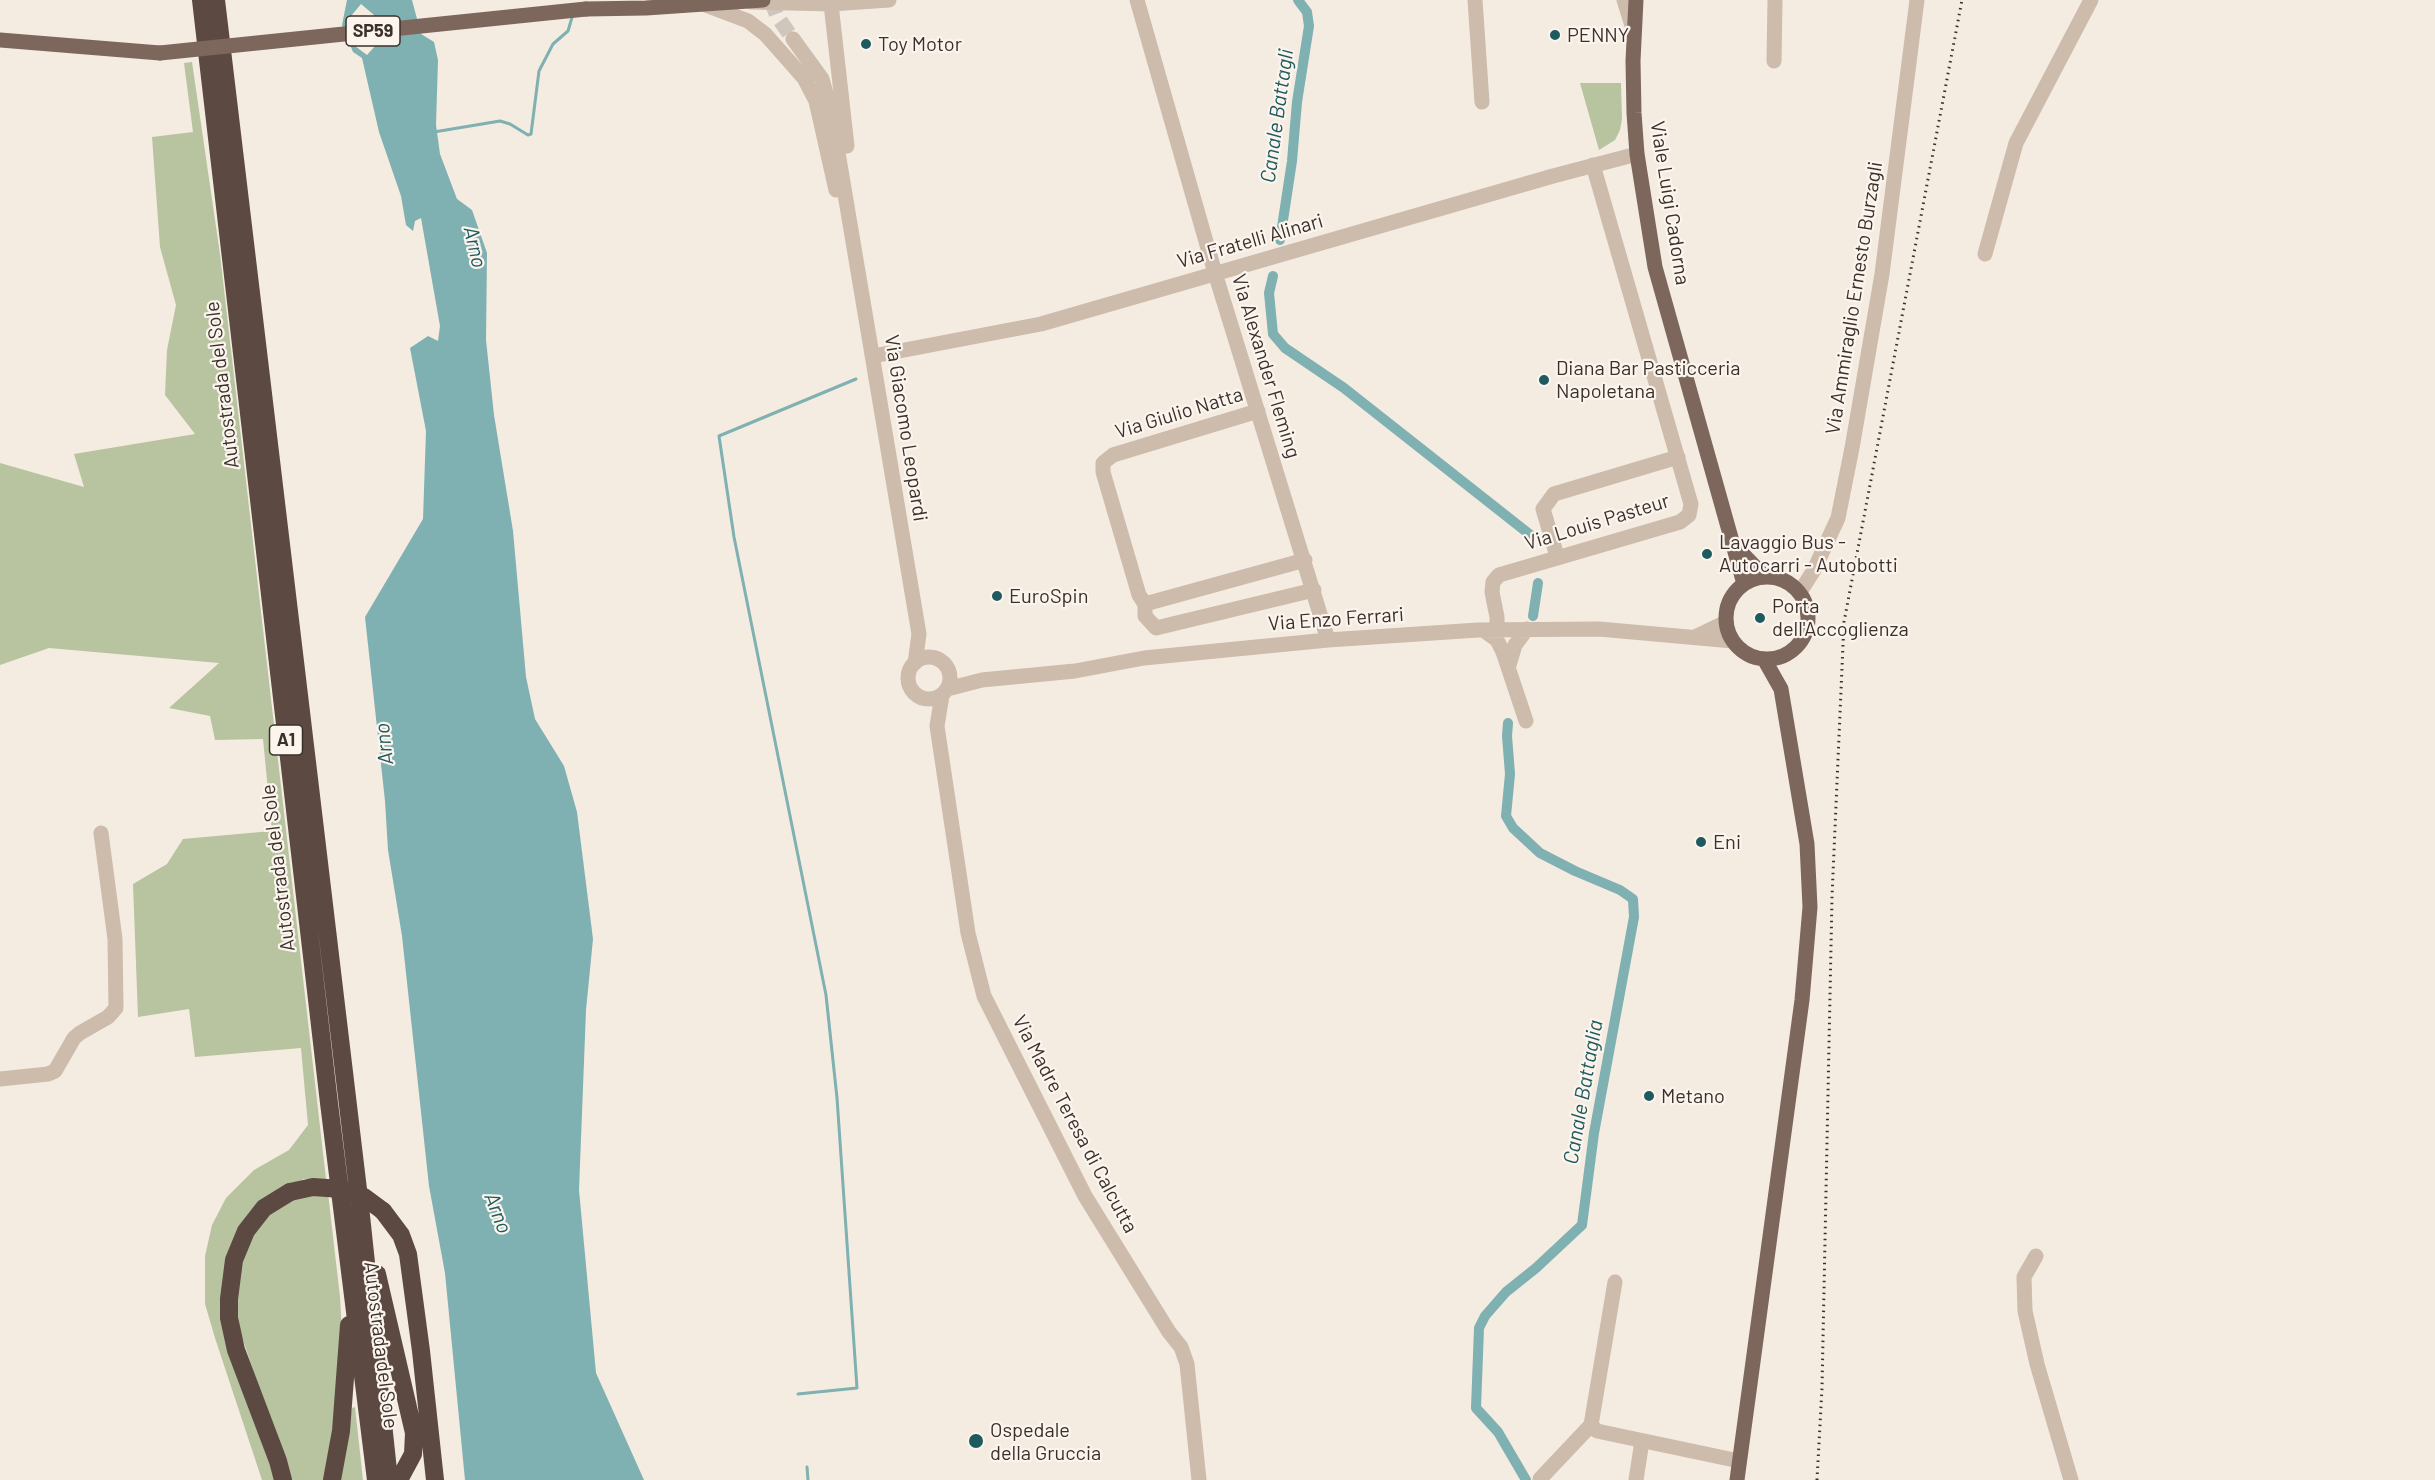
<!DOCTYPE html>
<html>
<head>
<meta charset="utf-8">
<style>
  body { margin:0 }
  canvas { display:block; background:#f4ebe1 }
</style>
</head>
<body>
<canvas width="2435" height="1480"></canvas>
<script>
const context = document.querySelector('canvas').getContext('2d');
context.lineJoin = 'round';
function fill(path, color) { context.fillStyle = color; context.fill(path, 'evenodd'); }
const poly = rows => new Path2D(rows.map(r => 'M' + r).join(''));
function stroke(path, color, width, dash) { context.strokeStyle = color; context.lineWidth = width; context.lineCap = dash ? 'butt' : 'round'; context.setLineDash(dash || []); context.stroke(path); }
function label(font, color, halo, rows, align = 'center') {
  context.font = font + ' Barlow,sans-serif'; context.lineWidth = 4.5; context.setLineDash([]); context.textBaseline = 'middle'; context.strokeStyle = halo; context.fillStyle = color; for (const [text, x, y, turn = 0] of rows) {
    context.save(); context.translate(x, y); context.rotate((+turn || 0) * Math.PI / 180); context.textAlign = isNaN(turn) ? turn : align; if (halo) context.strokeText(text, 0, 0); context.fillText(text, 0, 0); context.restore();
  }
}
const green = poly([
  [192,62,220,254,326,1179,304,1179,277,1191,225,1281,277,1480,262,1480,215,1338,205,1304,205,1256,212,1225,226,1198,254,1170,289,1150,308,1125,301,1048,195,1057,189,1009,138,1017,133,884,167,864,183,839,272,831,263,739,215,740,210,716,169,708,219,663,49,648,0,665,0,463,84,487,74,454,195,434,165,395,167,350,176,305,160,247,152,137,193,132,184,63],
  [1580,83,1621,83,1622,119,1620,130,1615,140,1599,150],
  [328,1193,340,1297,343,1350,326,1480,290,1480,239,1328,236,1294,243,1251,267,1215,287,1201],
  [355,1407,363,1480,339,1480,352,1408]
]);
const water = poly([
  [347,0,412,0,421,34,434,42,438,60,436,125,440,154,457,199,472,210,487,253,486,340,494,415,513,531,526,677,535,719,564,766,577,812,593,939,586,1010,579,1190,596,1373,644,1480,465,1480,445,1273,429,1186,402,936,388,850,385,801,365,617,423,519,426,431,410,348,428,336,438,341,440,326,421,218,415,221,413,231,406,225,401,196,379,132,362,58,353,52,342,25],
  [361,4,374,15,376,45,367,55,355,46,351,16]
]);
const stream = poly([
  [434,132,500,121,510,124,528,135,531,134,539,71,553,44,568,31,573,14],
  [798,1394,857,1388,837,1098,826,995,734,537,719,436,856,379],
  [807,1467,808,1480]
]);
const canal = poly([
  [1280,240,1292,161,1297,102,1309,26,1307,12,1298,0],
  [1273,276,1269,293,1273,334,1285,348,1344,388,1533,537],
  [1533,616,1538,583],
  [1508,723,1507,736,1510,774,1506,816,1513,828,1540,853,1575,871,1620,890,1633,899,1634,917,1594,1133,1582,1225,1536,1268,1506,1292,1485,1316,1479,1328,1476,1408,1498,1432,1526,1480]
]);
const minorTunnel = poly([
  [771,0,777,16,793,39]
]);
const minor = poly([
  [1137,0,1215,273,1328,640],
  [1475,0,1482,102],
  [1624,0,1634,32],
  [751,2,831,4,889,0],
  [703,4,748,21,765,34,804,78,816,101,836,190],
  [831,4,847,146],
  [793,39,822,79,831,111,919,634,915,663],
  [1774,61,1775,0],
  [1985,254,2016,143,2091,0],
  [873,356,1041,324,1553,176,1637,154],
  [1258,411,1113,455,1103,463,1103,472,1139,595,1145,604,1145,616,1156,628,1314,590],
  [1557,556,1543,509,1554,494,1678,457],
  [1800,592,1814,570,1838,518,1852,448,1882,274,1917,0],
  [1145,604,1305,560],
  [1497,629,1497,617,1492,592,1493,582,1499,575,1680,522,1689,515,1691,504,1593,165],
  [1483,630,1497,640,1503,652,1526,721],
  [1695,637,1726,622],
  '908 678a21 21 0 1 1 42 0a21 21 0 1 1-42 0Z',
  [1509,665,1515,645,1527,629],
  [947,689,982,680,1075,671,1144,658,1328,640,1478,630,1599,629,1733,641],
  [942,695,937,726,968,933,984,996,1085,1196,1169,1332,1181,1347,1187,1364,1199,1480],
  [0,1079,48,1074,55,1071,74,1038,80,1033,108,1017,116,1008,115,939,101,833],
  [2036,1256,2024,1277,2025,1311,2037,1364,2071,1480],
  [1591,1425,1597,1431,1739,1461],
  [1540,1479,1591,1425,1615,1282],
  [1636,1480,1642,1441]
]);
const major = poly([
  [1636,0,1633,61,1634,113,1637,154,1655,267,1744,584],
  [586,9,646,8,763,0],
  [0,40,160,53],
  [1735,546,1764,576],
  '1726 618a41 41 0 1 1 82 0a41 41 0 1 1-82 0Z',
  [1737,1480,1802,1000,1810,907,1807,844,1781,689,1764,659]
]);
const highway = poly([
  [201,0,329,1103,376,1480],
  [216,0,360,1206,389,1480],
  [383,1211,401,1235,408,1254,421,1351,435,1480],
  [377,1274,414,1433,413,1454,399,1480],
  [283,1480,278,1461,236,1350,229,1318,229,1299,234,1260,246,1231,264,1208,290,1192],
  [332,1480,341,1431,349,1325]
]);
const rail = poly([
  [1817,1480,1822,1388,1832,897,1844,622,1962,0]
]);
const majorBridge = poly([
  [160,53,586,9]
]);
const highwayBridge = poly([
  [290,1192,313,1187,341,1189,364,1197,383,1211]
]);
const markers = [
  [1555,35,6,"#1f5a5e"],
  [866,44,6,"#1f5a5e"],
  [1544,380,6,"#1f5a5e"],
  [1707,554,6,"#1f5a5e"],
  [997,596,6,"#1f5a5e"],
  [1760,618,6,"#1f5a5e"],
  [1701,842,6,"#1f5a5e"],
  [1649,1096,6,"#1f5a5e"],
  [976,1441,8,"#1f5a5e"]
];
const shields = [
  [373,31,54],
  [286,740,33]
];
const shieldNames = [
  ["SP59",373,31],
  ["A1",286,740]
];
const poiNames = [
  ["PENNY",1567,35],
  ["Toy Motor",878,44],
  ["Diana Bar Pasticceria",1556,368],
  ["Napoletana",1556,391],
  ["Lavaggio Bus -",1719,542],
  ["Autocarri - Autobotti",1719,565],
  ["EuroSpin",1009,596],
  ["Porta",1772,606],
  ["dell'Accoglienza",1772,629],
  ["Eni",1713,842],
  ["Metano",1661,1096],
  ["Ospedale",990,1430],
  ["della Gruccia",990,1453]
];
const streetNames = [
  ["Viale Luigi Cadorna",1670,203,81],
  ["Via Fratelli Alinari",1250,241,-16],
  ["Via Ammiraglio Ernesto Burzagli",1854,298,-81],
  ["Via Alexander Fleming",1266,366,73],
  ["Autostrada del Sole",222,385,-97],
  ["Via Giulio Natta",1179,413,-17],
  ["Via Giacomo Leopardi",906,428,81],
  ["Via Louis Pasteur",1597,522,-17],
  ["Via Enzo Ferrari",1336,619,-4],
  ["Autostrada del Sole",278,868,-97],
  ["Via Madre Teresa di Calcutta",1075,1124,62],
  ["Autostrada del Sole",381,1345,83]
];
const waterNames = [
  ["Canale Battagli",1277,116,-82],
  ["Arno",475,247,77],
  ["Arno",384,744,-96],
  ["Canale Battaglia",1583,1092,-80],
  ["Arno",498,1213,69]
];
fill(green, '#b8c4a0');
fill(water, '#7fb0b2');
stroke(stream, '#7fb0b2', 3);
stroke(canal, '#7fb0b2', 10);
stroke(minorTunnel, '#cfc6bd', 15, [15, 8]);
stroke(minor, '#cdbbac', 15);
stroke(major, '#7d675c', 15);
stroke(highway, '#5c4a42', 18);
stroke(rail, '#3b302b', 3, [1.5, 4.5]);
stroke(majorBridge, '#7d675c', 15);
stroke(highwayBridge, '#5c4a42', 18);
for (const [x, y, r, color] of markers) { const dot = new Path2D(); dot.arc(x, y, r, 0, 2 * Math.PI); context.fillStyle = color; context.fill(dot); stroke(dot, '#fbf5ee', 2); }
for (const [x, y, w] of shields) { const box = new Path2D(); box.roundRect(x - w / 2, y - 15, w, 30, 4.5); context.fillStyle = '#fbf5ee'; context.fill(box); stroke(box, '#3b302b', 1.5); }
label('bold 18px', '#3b302b', null, shieldNames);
label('20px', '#3b302b', '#fbf5ee', poiNames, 'left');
label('20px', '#3b302b', '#fbf5ee', streetNames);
label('italic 21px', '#1f5a5e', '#fbf5ee', waterNames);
</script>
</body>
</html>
